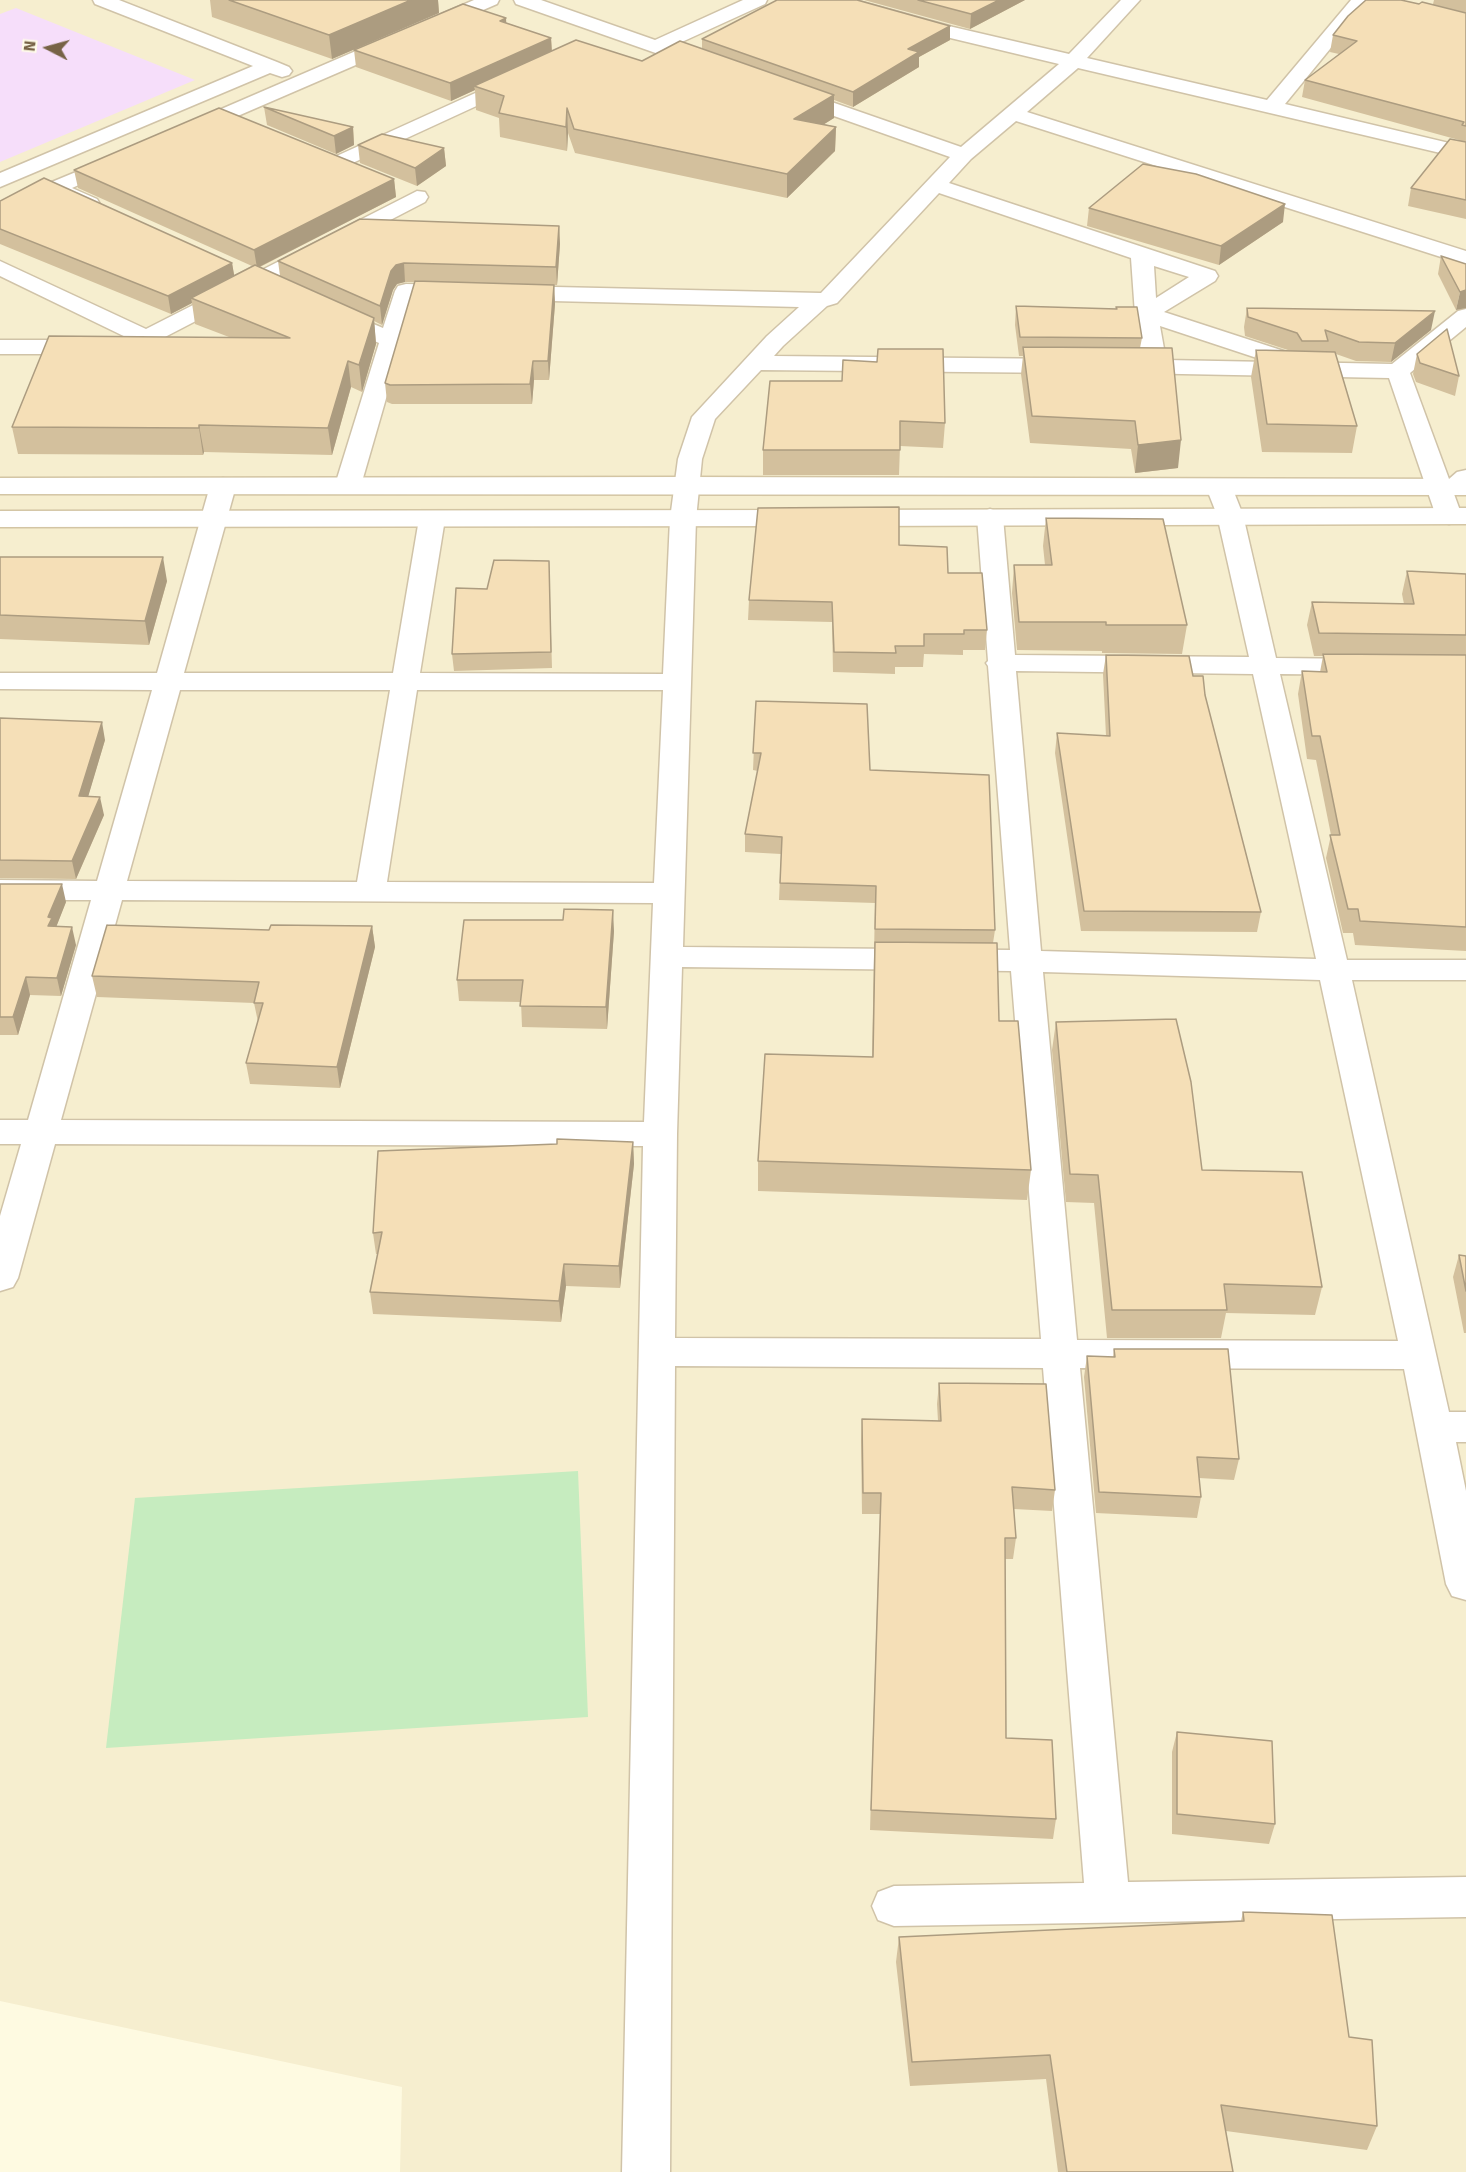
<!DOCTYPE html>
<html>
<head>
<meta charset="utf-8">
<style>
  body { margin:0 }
  #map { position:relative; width:1466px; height:2172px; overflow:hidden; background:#fefae1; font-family:"Fira Sans",sans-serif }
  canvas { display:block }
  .north { position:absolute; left:18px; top:18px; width:60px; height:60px; -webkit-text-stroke:4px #fffce9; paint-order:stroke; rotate:276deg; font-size:16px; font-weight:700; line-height:24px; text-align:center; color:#776346 }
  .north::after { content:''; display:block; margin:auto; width:21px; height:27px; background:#776346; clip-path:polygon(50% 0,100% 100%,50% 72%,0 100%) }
</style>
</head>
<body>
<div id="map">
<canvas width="1466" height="2172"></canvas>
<div class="north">N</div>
</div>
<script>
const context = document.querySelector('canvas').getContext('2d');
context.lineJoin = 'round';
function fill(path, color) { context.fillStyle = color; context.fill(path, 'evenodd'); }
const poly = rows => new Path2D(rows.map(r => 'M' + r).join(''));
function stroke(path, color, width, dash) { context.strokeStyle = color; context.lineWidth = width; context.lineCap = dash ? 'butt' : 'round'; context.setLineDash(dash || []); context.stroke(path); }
const residential = poly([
  [0,0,1466,0,1466,2172,400,2172,402,2087,0,2001]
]);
const education = poly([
  [16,8,195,80,0,162,0,14]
]);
const green = poly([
  [578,1471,588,1717,106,1748,135,1498]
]);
const street = poly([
  [93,0,119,0,277,62,289,67,292,71,289,75,282,77,270,73,0,187,0,173,253,66,95,4,93,0],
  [474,0,499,0,497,4,196,134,182,134,179,130,182,126,474,0],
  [514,0,541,0,655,40,743,0,767,0,765,4,673,46,714,61,717,65,714,69,707,71,516,4,514,0],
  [825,0,855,0,953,27,1069,54,1121,0,1140,0,1087,58,1267,100,1351,0,1370,0,1285,104,1466,147,1466,159,1078,68,1027,112,1466,251,1466,265,1016,121,971,159,949,183,1215,271,1218,276,1215,281,1164,312,1293,354,1297,359,1295,362,1392,364,1458,311,1466,309,1466,327,1410,373,1449,479,1457,472,1466,470,1466,490,1454,494,1462,516,1458,521,1449,524,1440,521,1436,516,1389,378,1130,373,1122,371,1118,366,1122,361,1142,359,1135,314,1131,258,939,193,837,303,827,306,783,346,774,356,1067,359,1075,361,1079,366,1075,371,1067,373,761,370,715,419,702,459,696,519,683,947,1010,950,988,666,986,663,988,661,977,517,981,512,990,509,999,512,1003,517,1015,655,1249,657,1217,515,1206,487,1210,482,1219,479,1228,482,1232,487,1243,515,1276,658,1365,659,1375,661,1379,667,1375,673,1365,675,1280,674,1347,960,1466,960,1466,980,1352,980,1449,1412,1466,1412,1466,1442,1456,1442,1466,1491,1466,1600,1452,1596,1446,1584,1404,1369,1080,1368,1128,1882,1466,1877,1466,1917,894,1926,878,1920,872,1906,878,1892,894,1886,1084,1883,1043,1368,675,1366,670,2172,622,2172,643,1146,55,1144,18,1278,13,1287,0,1291,0,1216,21,1144,0,1144,0,1120,28,1120,91,900,0,900,0,880,97,881,152,690,0,689,0,673,157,673,210,486,214,481,223,478,232,481,236,486,184,673,393,673,419,519,423,514,432,511,441,514,445,519,420,673,663,674,670,519,678,459,692,417,767,336,799,307,511,300,503,298,500,293,503,288,511,286,821,293,950,157,786,99,783,95,786,91,800,91,961,147,1059,64,942,36,827,4,825,0],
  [1154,266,1189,277,1156,298,1154,266],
  [1160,326,1269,362,1166,360,1160,326],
  [1016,671,1253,674,1316,959,1041,951,1016,671],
  [180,690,390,690,357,882,127,881,180,690],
  [417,690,663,690,654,883,387,882,417,690],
  [122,900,653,903,644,1122,61,1120,122,900],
  [682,967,1011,971,1041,1339,675,1338,677,1134,682,967],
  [1043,972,1320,980,1398,1341,1077,1340,1043,972],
  [515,75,522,77,525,81,522,85,344,167,337,169,330,167,327,163,330,159,515,75],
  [117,155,124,157,127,161,124,165,72,188,97,199,100,204,97,209,89,210,81,209,47,192,43,188,47,184,117,155],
  [417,191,425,192,428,197,425,202,165,337,174,342,178,347,174,352,166,354,138,343,0,276,0,261,146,329,417,191],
  [406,284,456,285,464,287,467,292,464,297,456,299,415,298,361,485,357,490,348,493,339,490,335,485,379,343,327,320,324,315,327,310,335,308,383,328,395,291,398,286,406,284],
  [0,340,91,340,99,342,103,347,99,352,91,354,0,354,0,340]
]);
const secondary = poly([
  [686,477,1466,479,1466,495,0,494,0,478,686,477],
  [1466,508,1466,524,854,526,845,523,841,518,845,513,854,510,1466,508],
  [802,510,811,513,815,518,811,523,802,526,0,527,0,511,802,510]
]);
const wall = poly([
  [210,0,438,0,439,13,332,59,212,17],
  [864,0,1025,0,970,29],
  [1434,0,1466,0,1466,219,1408,206,1411,188,1459,140,1302,97,1305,80,1339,54,1330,52,1333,35,1419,4,1433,4],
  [507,23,551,38,552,51,642,61,702,49,702,39,950,26,950,40,919,57,919,67,853,107,834,100,834,118,824,124,836,127,835,151,787,198,575,153,568,133,567,151,500,137,499,118,476,110,475,90,451,101,356,67,354,50],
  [264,107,353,127,354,145,336,154,267,125],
  [358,145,444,148,446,166,417,186,360,163],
  [74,170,394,179,396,197,260,267,280,276,278,261,559,226,560,244,557,285,554,285,555,304,549,380,534,380,532,404,392,404,387,402,385,383,415,282,405,282,397,284,393,290,382,325,374,321,376,344,362,392,351,387,332,455,204,452,203,455,18,454,12,427,229,337,195,324,192,303,171,314,0,244,0,201,232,263,234,275,252,266,78,188],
  [1089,208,1283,222,1219,265,1087,226],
  [1441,256,1466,264,1456,310,1438,274],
  [1016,306,1142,338,1140,348,1178,468,1135,473,1131,449,1030,443,1021,374,1023,356,1019,356,1015,325],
  [1247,308,1431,330,1391,362,1356,361,1336,354,1357,426,1352,453,1262,452,1251,377,1256,350,1291,351,1245,336,1244,327],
  [1417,354,1459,376,1455,396,1416,382,1413,374],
  [770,381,945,423,943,448,900,446,899,475,763,475,763,450],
  [1046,518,1187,625,1182,654,1102,653,1102,651,1017,650,1012,593,1014,565,1045,565,1043,546],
  [899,545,948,573,987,630,985,650,963,650,963,655,924,654,923,667,895,667,895,674,833,672,832,622,748,620,749,600],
  [0,557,167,581,149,645,0,639],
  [549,561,552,668,454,671,452,654,487,589],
  [1407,571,1466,574,1466,951,1355,945,1353,933,1343,933,1326,858,1331,835,1316,760,1307,759,1298,694,1302,671,1320,672,1323,656,1314,656,1307,625,1312,602,1404,604,1402,594],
  [1106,655,1193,676,1205,695,1261,912,1257,932,1081,931,1055,753,1057,733,1106,736,1103,674],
  [756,701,870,770,995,930,993,943,999,1021,1031,1170,1027,1200,758,1191,758,1161,872,1057,875,903,779,900,781,854,745,852,745,834,758,771,753,770],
  [0,718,105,740,88,796,104,815,76,879,0,878],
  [0,884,66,902,56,927,76,945,61,996,30,995,18,1035,0,1035],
  [372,926,375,947,340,1088,250,1084,246,1063,258,1022,254,1003,97,997,92,976,269,930],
  [614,931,607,1029,522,1027,521,1002,459,1001,457,980],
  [1056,1022,1202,1170,1322,1287,1315,1315,1226,1313,1221,1338,1107,1338,1094,1203,1066,1202,1052,1050],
  [633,1142,634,1164,620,1288,566,1286,561,1322,373,1314,370,1292,378,1254,376,1254,373,1233],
  [1459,1255,1466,1256,1466,1333,1464,1333,1453,1277],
  [1114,1349,1239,1459,1234,1480,1199,1478,1201,1497,1197,1518,1096,1513,1084,1377,1087,1356,1113,1357],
  [939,1383,1055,1490,1052,1511,1014,1509,1016,1538,1013,1559,1005,1559,1006,1738,1056,1819,1053,1839,870,1830,880,1514,862,1514,861,1441,862,1419,938,1421,937,1404],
  [1177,1732,1275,1824,1269,1844,1172,1834,1172,1752],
  [1243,1912,1349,2037,1377,2126,1367,2150,1226,2131,1233,2172,1058,2172,1046,2079,910,2086,896,1962,899,1937,1241,1921]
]);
const shadedWall = poly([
  [411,0,438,0,439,13,332,59,329,35],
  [999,0,1025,0,970,29,971,14],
  [506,18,507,35,500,21],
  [950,26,950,40,919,57,919,67,853,107,853,92,908,49],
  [551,38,552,55,474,86,475,90,451,101,450,83],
  [834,95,834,118,794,143,794,119],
  [567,108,568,133,567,151,566,127],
  [353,127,354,145,336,154,334,136],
  [836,127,835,151,787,198,787,174],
  [444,148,446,166,417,186,415,168],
  [394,179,396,197,257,268,254,250],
  [1285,204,1283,222,1219,265,1221,246],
  [559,226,560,244,557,285,556,267],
  [232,263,235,280,191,298,192,303,171,314,168,296],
  [404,263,405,282,397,284,393,290,382,325,380,306,391,271,396,265],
  [554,285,555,304,549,380,548,361],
  [1466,290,1466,308,1456,310,1460,292],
  [1435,311,1431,330,1391,362,1395,343],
  [374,318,376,344,362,392,359,365],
  [348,361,351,387,332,455,328,428],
  [533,361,534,380,532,404,530,384],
  [199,425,204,452,203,455,199,428],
  [1181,440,1178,468,1135,473,1138,445],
  [163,557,167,581,149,645,145,621],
  [102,722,105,740,83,814,79,796],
  [100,797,104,815,76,879,72,861],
  [62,884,66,902,55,930,48,926,48,917],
  [613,910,614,931,607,1029,606,1007],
  [372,926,375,947,340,1088,337,1067],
  [72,927,76,945,61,996,57,978],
  [26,977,30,995,18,1035,13,1017],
  [633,1142,634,1164,620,1288,619,1266],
  [564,1264,566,1286,561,1322,559,1301]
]);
const building = poly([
  [229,0,411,0,329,35,229,0],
  [777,0,857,0,950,26,908,49,919,52,853,92,702,39,777,0],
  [918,0,999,0,971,14,918,0],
  [1366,0,1401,0,1419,4,1422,2,1466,13,1466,126,1462,125,1464,122,1305,80,1357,41,1333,35,1348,16,1366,0],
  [463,4,506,18,500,21,551,38,450,83,354,50,463,4],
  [576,40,642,61,680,41,834,95,794,119,836,127,787,174,574,129,567,108,566,127,499,113,504,96,474,86,576,40],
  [264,107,353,127,334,136,264,107],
  [219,108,394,179,254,250,74,170,219,108],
  [382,134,444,148,415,168,358,145,382,134],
  [1450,139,1466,142,1466,200,1411,188,1450,139],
  [1143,164,1196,174,1285,204,1221,246,1089,208,1143,164],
  [44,178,232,263,168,296,0,229,0,201,44,178],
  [360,219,559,226,556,267,404,263,396,265,391,271,380,306,278,261,360,219],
  [1441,256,1466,264,1466,290,1460,292,1441,256],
  [255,265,374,318,359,365,348,361,328,428,199,425,199,428,12,427,49,336,290,338,191,298,255,265],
  [415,281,554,285,548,361,533,361,530,384,390,385,385,383,415,281],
  [1016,306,1117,309,1116,307,1137,307,1142,338,1020,337,1016,306],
  [1247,308,1435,311,1395,343,1359,342,1325,330,1328,341,1302,341,1297,333,1248,317,1247,308],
  [1447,329,1459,376,1420,363,1417,354,1447,329],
  [1023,347,1172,348,1181,440,1138,445,1135,421,1032,416,1023,347],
  [878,349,943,349,945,423,900,421,900,450,763,450,770,381,842,381,843,360,877,362,878,349],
  [1256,350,1335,352,1357,426,1267,424,1256,350],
  [899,507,899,545,947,547,948,573,982,573,987,630,964,630,964,634,924,634,924,646,895,646,896,653,834,652,832,602,749,600,758,508,899,507],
  [1046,518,1163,519,1187,625,1106,625,1106,622,1019,622,1014,565,1052,565,1046,518],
  [0,557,163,557,145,621,0,615,0,557],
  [494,560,549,561,551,652,452,654,456,588,487,589,494,560],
  [1407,571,1466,574,1466,635,1319,633,1312,602,1414,604,1407,571],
  [1323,654,1466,655,1466,927,1360,921,1358,909,1348,909,1330,835,1340,835,1320,736,1312,736,1302,671,1327,672,1323,654],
  [1106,655,1189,656,1193,676,1203,676,1205,695,1261,912,1084,911,1057,733,1110,736,1106,655],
  [756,701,867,704,870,770,989,775,995,930,875,929,876,886,780,883,782,837,745,834,761,753,753,753,756,701],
  [0,718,102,722,79,796,100,797,72,861,0,860,0,718],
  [0,884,62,884,48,917,52,918,48,926,72,927,57,978,26,977,13,1017,0,1017,0,884],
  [564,909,613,910,606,1007,520,1006,523,980,457,980,464,920,563,920,564,909],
  [107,925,269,930,271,925,372,926,337,1067,246,1063,263,1003,254,1003,259,982,92,976,107,925],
  [875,942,997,943,999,1021,1018,1021,1031,1170,758,1161,765,1054,873,1057,875,942],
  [1176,1019,1191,1082,1202,1170,1302,1172,1322,1287,1224,1284,1227,1310,1112,1310,1098,1175,1070,1174,1056,1022,1176,1019],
  [557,1139,633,1142,619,1266,564,1264,559,1301,370,1292,382,1232,373,1233,378,1151,557,1144,557,1139],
  [1459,1255,1466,1256,1466,1291,1459,1255],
  [1114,1349,1228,1349,1239,1459,1197,1457,1201,1497,1099,1492,1087,1356,1115,1357,1114,1349],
  [939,1383,1046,1384,1055,1490,1012,1487,1016,1538,1005,1538,1006,1738,1052,1740,1056,1819,871,1810,881,1493,863,1493,862,1419,941,1421,939,1383],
  [1177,1732,1272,1741,1275,1824,1177,1814,1177,1732],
  [1243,1912,1332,1915,1349,2037,1372,2040,1377,2126,1221,2105,1233,2172,1067,2172,1050,2055,912,2062,899,1937,1244,1921,1243,1912]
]);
fill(residential, '#f6eecf');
fill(education, '#f6defa');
fill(green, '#c6ecbf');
stroke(street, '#d0c3a8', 3);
stroke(secondary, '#d3c5a4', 3);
fill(street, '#fff');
fill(secondary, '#fff');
fill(wall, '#d3c09d');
fill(shadedWall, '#ac9c80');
fill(building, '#f5dfb7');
stroke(building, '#ac9c80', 1.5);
</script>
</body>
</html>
